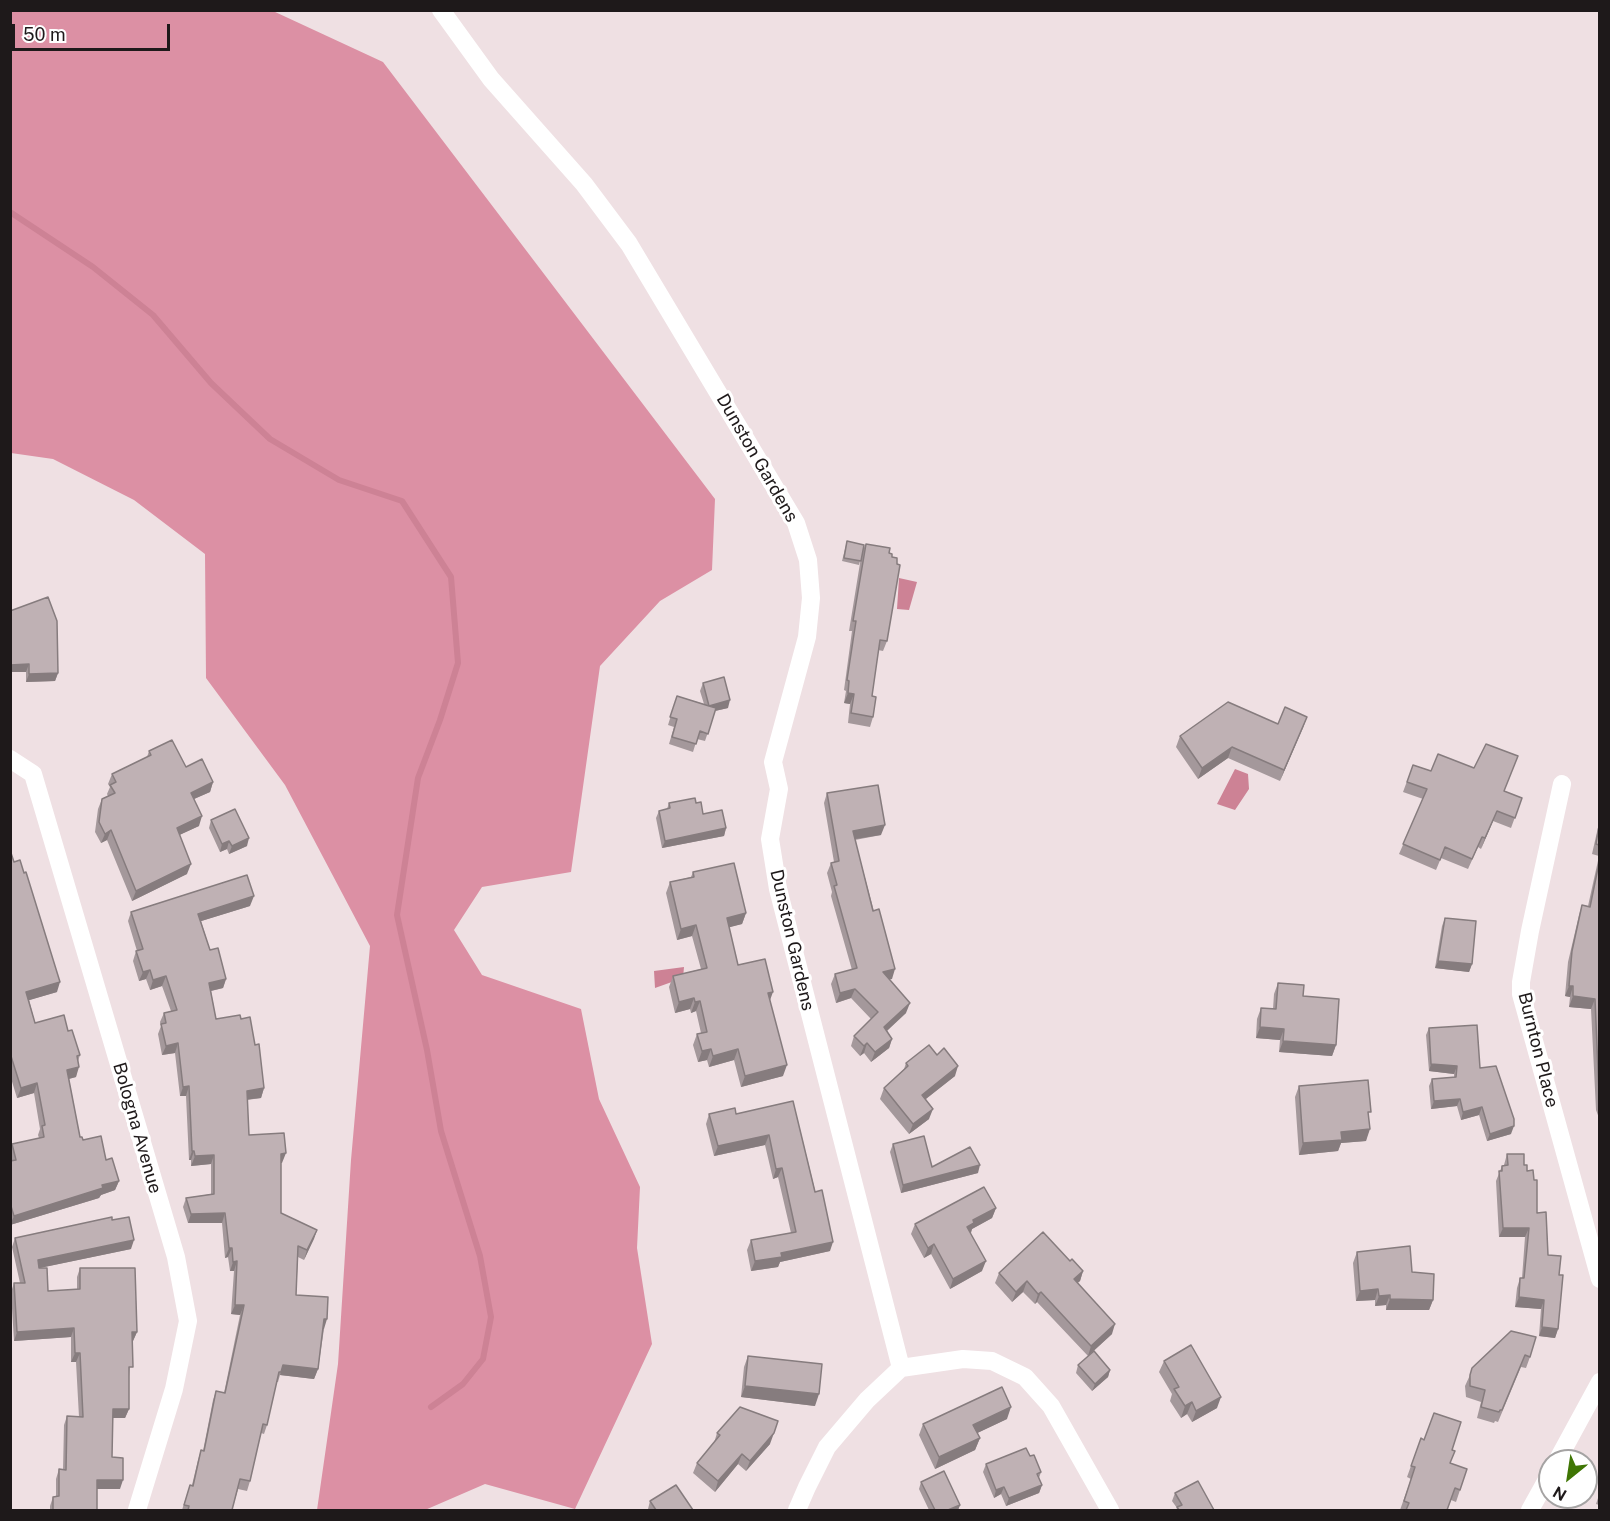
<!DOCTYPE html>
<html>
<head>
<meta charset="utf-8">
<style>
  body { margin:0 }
  #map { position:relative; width:1610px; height:1521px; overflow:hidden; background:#efe0e3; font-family:"Public Sans",sans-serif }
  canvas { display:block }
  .frame { position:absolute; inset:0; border:12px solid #1e191a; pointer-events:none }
  .north { position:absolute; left:1538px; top:1449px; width:60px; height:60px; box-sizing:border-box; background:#fff; border:2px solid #a5a3a3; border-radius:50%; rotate:210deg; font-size:16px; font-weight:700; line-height:24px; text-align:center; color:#1e191a }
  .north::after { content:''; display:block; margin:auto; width:21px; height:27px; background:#3f7604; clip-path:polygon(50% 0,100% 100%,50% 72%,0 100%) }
  .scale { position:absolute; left:12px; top:24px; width:158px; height:27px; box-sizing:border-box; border:3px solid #1e191a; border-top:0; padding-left:8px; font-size:18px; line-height:21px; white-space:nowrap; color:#1e191a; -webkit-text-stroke:4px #fff; paint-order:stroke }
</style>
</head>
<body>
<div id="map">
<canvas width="1610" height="1521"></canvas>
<div class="frame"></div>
<div class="north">N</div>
<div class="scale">50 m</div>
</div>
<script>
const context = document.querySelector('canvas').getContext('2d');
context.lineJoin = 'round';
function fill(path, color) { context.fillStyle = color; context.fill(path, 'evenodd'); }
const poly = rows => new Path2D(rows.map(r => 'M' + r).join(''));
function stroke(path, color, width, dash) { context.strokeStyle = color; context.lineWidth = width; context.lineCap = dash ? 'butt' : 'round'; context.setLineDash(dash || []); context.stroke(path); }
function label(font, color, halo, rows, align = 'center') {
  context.font = font + ' "Public Sans",sans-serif'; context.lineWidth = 6; context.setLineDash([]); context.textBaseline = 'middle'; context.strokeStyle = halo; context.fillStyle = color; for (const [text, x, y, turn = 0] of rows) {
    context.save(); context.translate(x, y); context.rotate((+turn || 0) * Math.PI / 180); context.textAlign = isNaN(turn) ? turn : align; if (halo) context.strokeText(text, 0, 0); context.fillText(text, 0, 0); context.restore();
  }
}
const forest = poly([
  [11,10,273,11,383,62,715,499,712,570,660,601,600,666,571,872,482,887,454,930,482,975,581,1009,599,1099,640,1187,637,1248,652,1344,575,1509,485,1484,425,1510,317,1510,338,1364,351,1160,370,946,285,785,206,678,205,554,134,500,53,459,11,453]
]);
const water = poly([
  [899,578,917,582,909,610,897,609],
  [1235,769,1248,774,1249,789,1235,810,1217,804],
  [684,967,683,978,655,988,654,971]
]);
const stream = poly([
  [10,212,93,267,153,315,211,383,270,439,339,480,402,501,451,577,458,663,440,720,418,778,397,915,427,1050,441,1131,480,1256,491,1317,483,1359,463,1384,431,1407]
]);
const minor = poly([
  [441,10,491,79,584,184,629,244,796,523,808,560,811,598,807,637,773,762,779,789,770,839,778,889,901,1368],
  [10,759,33,774,176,1257,188,1321,174,1389,137,1510],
  [1562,784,1530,931,1521,982,1521,994,1600,1279],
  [901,1368,963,1359,992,1361,1025,1377,1051,1406,1110,1510],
  [1557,1461,1600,1382],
  [797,1510,807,1487,827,1447,867,1400,901,1368],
  [1530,1510,1550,1474]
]);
const wall = poly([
  [847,541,862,552,866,544,889,553,887,641,883,651,878,650,872,696,873,717,870,727,848,723,850,704,844,703,846,691,844,690,852,631,849,631,861,557,859,565,842,561],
  [10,611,58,673,55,681,26,682,26,672,10,672],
  [703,683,728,708,715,711,705,741,697,739,693,752,669,744,674,727,668,725,677,696,704,704,700,691],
  [1307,717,1280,781,1228,758,1198,779,1176,747,1180,736,1278,724],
  [149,751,186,767,213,782,210,792,194,799,199,826,179,835,187,874,132,901,107,840,101,843,95,832,98,809,102,799,108,796,107,794,110,787,108,784,112,774,147,757],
  [1413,765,1431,771,1504,791,1522,798,1511,828,1493,821,1481,849,1478,847,1468,869,1441,858,1436,870,1399,854,1423,799,1403,792],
  [827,793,881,835,855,840,892,979,889,979,906,1013,887,1031,892,1039,889,1048,871,1062,864,1053,860,1056,851,1046,854,1036,871,1019,851,998,836,1003,831,984,835,974,852,970,831,896,832,892,827,873,831,863,834,862,824,803],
  [669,803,696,803,703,814,726,828,724,836,662,848,656,818,659,811,667,809],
  [211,820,247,846,229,854,227,849,220,852,209,828],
  [1599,823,1599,856,1592,854],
  [10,850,57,992,29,1000,35,1023,68,1031,80,1055,78,1061,76,1077,69,1079,80,1137,106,1160,119,1181,115,1190,101,1195,99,1198,10,1225,10,1148,12,1144,39,1138,38,1135,40,1129,34,1093,17,1098,10,1075],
  [1599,856,1599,1118,1596,1110,1591,1009,1569,1007,1570,997,1565,996,1568,962,1579,915,1582,905,1588,906],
  [693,872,746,913,742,924,729,927,738,965,770,1000,783,1076,741,1087,734,1060,709,1067,707,1060,698,1062,693,1045,697,1034,701,1033,696,1011,691,1013,690,1009,675,1013,669,987,673,976,701,969,692,936,677,940,666,893,670,882,691,877],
  [250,906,201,921,210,950,226,979,223,988,211,991,216,1019,241,1019,255,1045,264,1088,261,1098,247,1100,249,1135,282,1163,281,1163,281,1213,317,1230,304,1260,298,1257,296,1295,324,1329,318,1369,314,1379,280,1375,278,1382,276,1382,267,1425,264,1434,261,1433,250,1481,247,1491,238,1489,232,1510,182,1510,190,1485,192,1485,198,1460,201,1450,203,1451,213,1400,216,1391,224,1393,240,1315,231,1314,234,1271,230,1271,228,1257,225,1258,222,1223,188,1223,183,1207,186,1198,211,1194,211,1164,191,1166,191,1160,189,1160,186,1096,180,1096,175,1053,162,1055,158,1034,161,1026,160,1022,164,1013,171,1011,162,986,150,990,146,979,139,981,133,961,136,951,137,951,128,921,131,912],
  [1445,918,1472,964,1469,972,1435,968,1442,926],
  [1278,983,1303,996,1336,1045,1332,1056,1279,1052,1280,1040,1256,1038,1257,1019,1261,1008,1273,1009,1274,994],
  [1429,1028,1480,1068,1511,1134,1487,1141,1479,1115,1461,1120,1457,1106,1431,1109,1429,1086,1432,1079,1454,1077,1454,1074,1429,1071,1426,1035],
  [906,1063,955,1076,926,1099,929,1119,909,1134,880,1099,884,1088,904,1069],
  [1299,1086,1369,1118,1366,1141,1341,1143,1338,1151,1299,1155,1295,1097],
  [793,1101,830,1251,780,1262,778,1267,751,1271,747,1250,751,1240,791,1233,778,1177,773,1179,765,1145,714,1156,706,1124,709,1114,736,1114],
  [893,1144,932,1167,978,1173,901,1193,890,1152],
  [1507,1154,1524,1165,1534,1180,1537,1213,1548,1255,1559,1275,1558,1329,1555,1338,1539,1336,1541,1309,1515,1307,1517,1288,1520,1278,1522,1278,1525,1237,1499,1237,1496,1181,1502,1166,1504,1165],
  [996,1208,992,1218,972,1229,970,1233,982,1271,950,1289,931,1254,924,1258,911,1234,915,1224],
  [112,1220,131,1249,39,1268,48,1291,77,1290,77,1277,80,1268,137,1332,133,1341,132,1341,129,1376,129,1409,125,1418,113,1418,112,1457,120,1489,97,1489,97,1510,50,1510,50,1506,53,1497,56,1497,56,1479,59,1469,63,1470,64,1425,67,1416,79,1417,76,1362,71,1362,71,1337,14,1341,11,1292,14,1283,20,1283,12,1247,15,1238],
  [1357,1252,1412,1272,1433,1300,1429,1310,1386,1310,1386,1305,1375,1306,1375,1300,1356,1301,1353,1263],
  [1070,1261,1083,1271,1080,1281,1077,1283,1112,1334,1088,1356,1037,1302,1035,1304,1023,1292,1012,1302,995,1283,999,1273],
  [1511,1331,1530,1357,1526,1368,1521,1367,1498,1422,1495,1421,1494,1423,1477,1418,1481,1402,1466,1397,1465,1386,1470,1375],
  [748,1356,815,1406,741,1397,744,1367],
  [1164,1361,1217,1408,1192,1422,1187,1414,1181,1418,1170,1401,1172,1394,1159,1372],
  [1078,1365,1110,1370,1108,1377,1092,1391,1076,1373],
  [1007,1419,977,1433,980,1438,975,1450,935,1469,919,1435,923,1424],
  [717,1433,770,1444,746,1471,738,1464,715,1492,693,1473,697,1463,714,1443],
  [1421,1438,1452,1450,1450,1463,1467,1469,1456,1502,1451,1500,1447,1510,1400,1510,1411,1479,1407,1477],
  [1030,1456,1041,1472,1039,1478,1042,1485,1039,1493,1006,1506,1001,1494,994,1498,983,1472,986,1464],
  [921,1482,960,1505,958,1510,929,1510,919,1489],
  [1175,1493,1214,1510,1176,1510,1177,1508,1172,1501],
  [1599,1495,1599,1505,1596,1504],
  [650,1501,693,1510,649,1510,648,1509]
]);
const shadedWall = poly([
  [29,664,26,672,10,672,10,665],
  [58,673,55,681,26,682,29,674],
  [848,693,854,694,850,704,844,703],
  [730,700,728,708,706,713,709,706],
  [1307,717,1303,728,1280,781,1284,770],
  [1232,747,1228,758,1198,779,1202,768],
  [213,782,210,792,187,802,191,793],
  [1497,811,1493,821,1481,849,1485,838],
  [202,816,199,826,173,838,177,828],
  [885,825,881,835,849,840,853,831],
  [726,828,724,836,662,848,665,841],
  [111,830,107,840,101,843,105,834],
  [249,838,247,846,229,854,232,846],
  [229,841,227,849,220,852,222,844],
  [191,864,187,874,132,901,136,891],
  [254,896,250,906,195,923,198,914],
  [746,913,742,924,723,929,727,918],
  [696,925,692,936,677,940,681,929],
  [1438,961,1472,964,1469,972,1435,968],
  [895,969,892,979,879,982,883,972],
  [150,970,146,979,139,981,143,972],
  [166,976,162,986,150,990,153,980],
  [226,979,223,988,206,992,209,983],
  [60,982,57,992,23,1002,26,992],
  [1569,986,1573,986,1570,997,1565,996],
  [855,989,851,998,836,1003,840,993],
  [773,992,769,1003,768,993],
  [1573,996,1595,999,1591,1009,1569,1007],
  [694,998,690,1009,675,1013,679,1002],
  [700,1001,696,1011,691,1013,695,1002],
  [910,1003,906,1013,880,1037,884,1027],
  [1260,1027,1284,1029,1280,1040,1256,1038],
  [892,1039,889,1048,871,1062,875,1052],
  [1283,1041,1336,1045,1332,1056,1279,1052],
  [178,1043,175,1053,162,1055,166,1046],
  [867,1043,864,1053,860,1056,864,1046],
  [711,1049,707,1060,698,1062,702,1051],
  [738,1049,734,1060,709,1067,713,1056],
  [1431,1064,1457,1066,1454,1074,1429,1071],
  [787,1065,783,1076,741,1087,745,1076],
  [958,1066,955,1076,918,1105,922,1095],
  [79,1067,76,1077,64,1080,67,1070],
  [37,1083,34,1093,17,1098,21,1088],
  [189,1086,186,1096,180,1096,183,1087],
  [264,1088,261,1098,243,1100,247,1091],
  [1460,1099,1457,1106,1431,1109,1434,1101],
  [1482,1107,1479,1115,1461,1120,1463,1112],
  [933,1109,929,1119,909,1134,913,1124],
  [1514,1126,1511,1134,1487,1141,1490,1134],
  [1370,1129,1366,1141,1341,1143,1338,1151,1299,1155,1303,1143,1341,1132],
  [769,1135,765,1145,714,1156,718,1146],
  [192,1151,194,1151,191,1160,189,1160],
  [286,1153,282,1163,277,1163,281,1154],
  [214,1155,211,1164,191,1166,195,1156],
  [980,1165,978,1173,901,1193,903,1185],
  [782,1168,778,1177,773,1179,776,1169],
  [119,1181,115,1190,101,1195,99,1198,10,1225,14,1216,102,1185],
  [996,1208,992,1218,972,1229,971,1233,963,1237,967,1227,973,1220],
  [225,1213,222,1223,188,1223,191,1214],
  [1503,1228,1529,1228,1525,1237,1499,1237],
  [317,1230,314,1239,304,1260,307,1250],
  [134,1240,131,1249,35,1269,38,1260],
  [833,1242,830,1251,780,1262,778,1267,751,1271,755,1261,781,1253],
  [934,1244,931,1254,924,1258,928,1248],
  [229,1248,232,1248,228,1257,225,1258],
  [237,1261,234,1271,230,1271,233,1262],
  [986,1261,982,1271,950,1289,953,1279],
  [1083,1271,1080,1281,1070,1289,1074,1279],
  [1027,1281,1023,1292,1012,1302,1016,1292],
  [1378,1289,1375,1300,1356,1301,1360,1291],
  [1041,1292,1037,1302,1035,1304,1038,1294],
  [1390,1295,1386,1305,1375,1306,1379,1296],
  [1519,1297,1544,1300,1541,1309,1515,1307],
  [1390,1299,1433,1300,1429,1310,1386,1310],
  [235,1305,244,1305,240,1315,231,1314],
  [324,1319,327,1319,324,1329,321,1329],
  [1115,1324,1112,1334,1088,1356,1091,1346],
  [1542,1327,1558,1329,1555,1338,1539,1336],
  [74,1328,71,1337,14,1341,17,1332],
  [132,1332,137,1332,133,1341,129,1341],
  [75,1353,80,1353,76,1362,71,1362],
  [283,1365,318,1369,314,1379,280,1375],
  [1110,1370,1108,1377,1092,1391,1095,1384],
  [745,1386,819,1394,815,1406,741,1397],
  [1221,1397,1217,1408,1192,1422,1196,1411],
  [1192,1402,1187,1414,1181,1418,1185,1406],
  [1011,1407,1007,1419,969,1437,973,1425],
  [113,1409,129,1409,125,1418,109,1418],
  [774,1433,770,1444,746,1471,750,1461],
  [980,1438,975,1450,935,1469,939,1457],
  [742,1454,738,1464,715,1492,718,1481],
  [97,1480,123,1480,120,1489,94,1489],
  [1042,1485,1039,1493,1006,1506,1009,1498],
  [1004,1487,1001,1494,994,1498,996,1490],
  [960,1505,958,1510,948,1510]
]);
const building = poly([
  [847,541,864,545,861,561,844,558,847,541],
  [866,544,890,548,889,553,892,554,892,557,897,558,897,564,900,565,887,641,880,640,872,696,876,697,873,717,851,713,854,694,848,693,849,681,847,680,856,621,853,621,866,544],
  [48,597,57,621,58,673,29,674,29,664,10,665,10,611,48,597],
  [724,677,730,700,709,706,716,708,708,734,700,731,696,744,672,737,677,719,670,717,677,696,709,706,703,683,724,677],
  [1228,702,1278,724,1285,707,1307,717,1284,770,1232,747,1202,768,1180,736,1228,702],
  [172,740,186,767,202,759,213,782,191,793,202,816,177,828,191,864,136,891,111,830,105,834,99,822,102,799,115,793,110,785,116,782,112,774,151,755,149,751,172,740],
  [1486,744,1518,756,1504,791,1522,798,1515,818,1497,811,1485,838,1482,837,1472,859,1445,847,1440,860,1403,844,1427,789,1407,782,1413,765,1431,771,1438,754,1474,768,1486,744],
  [878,785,885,825,853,831,873,911,879,909,895,969,883,972,910,1003,884,1027,892,1039,875,1052,867,1043,864,1046,854,1036,878,1012,855,989,840,993,835,974,857,968,834,886,837,885,831,863,839,861,827,793,878,785],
  [695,798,696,803,701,802,703,814,722,810,726,828,665,841,659,811,670,808,669,803,695,798],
  [235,809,249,838,232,846,229,841,222,844,211,820,235,809],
  [1599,826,1599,845,1596,844,1599,826],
  [10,850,14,862,20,860,24,873,26,872,60,982,26,992,35,1023,64,1015,68,1031,72,1030,80,1055,77,1056,79,1067,67,1070,80,1137,82,1137,83,1140,101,1136,106,1160,112,1158,119,1181,102,1185,103,1188,14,1216,10,1203,10,1161,16,1160,12,1144,44,1137,42,1126,45,1125,37,1083,21,1088,10,1053,10,850],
  [734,863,746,913,727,918,738,965,765,959,773,992,768,993,787,1065,745,1076,738,1049,713,1056,711,1049,702,1051,697,1034,707,1032,700,1001,695,1002,694,998,679,1002,673,976,707,968,696,925,681,929,670,882,694,877,693,872,734,863],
  [1599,863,1599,1093,1595,999,1573,996,1573,986,1569,986,1572,951,1582,905,1590,907,1599,863],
  [247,875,254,896,198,914,210,950,218,948,226,979,209,983,216,1019,240,1015,241,1019,250,1017,255,1045,259,1044,264,1088,247,1091,249,1135,284,1133,286,1153,281,1154,281,1213,317,1230,307,1250,298,1246,296,1295,328,1297,327,1319,324,1319,318,1369,283,1365,281,1372,279,1372,267,1425,263,1424,250,1481,240,1479,232,1510,188,1510,189,1506,184,1505,190,1485,193,1486,201,1450,204,1451,216,1391,225,1393,244,1305,235,1305,237,1261,233,1262,232,1248,229,1248,225,1213,191,1214,186,1198,214,1194,214,1155,195,1156,194,1151,192,1151,189,1086,183,1087,178,1043,166,1046,161,1024,166,1023,164,1013,177,1010,166,976,153,980,150,970,143,972,136,951,143,949,131,912,247,875],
  [1445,918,1476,921,1472,964,1438,961,1445,918],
  [1278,983,1304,985,1303,996,1339,999,1336,1045,1283,1041,1284,1029,1260,1027,1261,1008,1276,1009,1278,983],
  [1477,1025,1480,1068,1496,1066,1514,1119,1514,1126,1490,1134,1482,1107,1463,1112,1460,1099,1434,1101,1432,1079,1456,1077,1457,1066,1431,1064,1429,1028,1477,1025],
  [929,1045,937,1055,944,1048,958,1066,922,1095,933,1109,913,1124,884,1088,908,1066,906,1063,929,1045],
  [1368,1080,1371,1112,1368,1112,1370,1129,1341,1132,1342,1140,1303,1143,1299,1086,1368,1080],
  [793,1101,815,1192,822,1190,833,1242,781,1253,782,1257,755,1261,751,1240,796,1232,782,1168,776,1169,769,1135,718,1146,709,1114,735,1108,736,1114,793,1101],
  [924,1136,932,1167,970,1147,980,1165,903,1185,893,1144,924,1136],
  [1507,1154,1524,1154,1524,1165,1527,1165,1527,1171,1533,1170,1534,1180,1537,1180,1537,1213,1546,1212,1548,1255,1561,1256,1559,1275,1563,1275,1558,1329,1542,1327,1544,1300,1519,1297,1520,1278,1524,1278,1529,1228,1503,1228,1499,1171,1502,1171,1502,1166,1508,1165,1507,1154],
  [984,1187,996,1208,973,1220,974,1223,967,1227,986,1261,953,1279,934,1244,928,1248,915,1224,984,1187],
  [112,1217,112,1220,129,1217,134,1240,38,1260,39,1268,47,1268,48,1291,80,1289,80,1268,135,1268,137,1332,132,1332,133,1367,129,1367,129,1409,113,1409,112,1457,123,1458,123,1480,97,1480,97,1510,53,1510,53,1497,59,1496,59,1469,66,1470,67,1416,83,1417,80,1353,75,1353,74,1328,17,1332,14,1283,25,1283,15,1238,112,1217],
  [1043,1232,1070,1261,1072,1259,1083,1271,1074,1279,1115,1324,1091,1346,1041,1292,1038,1294,1027,1281,1016,1292,999,1273,1043,1232],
  [1410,1246,1412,1272,1434,1274,1433,1300,1390,1299,1390,1295,1379,1296,1378,1289,1360,1291,1357,1252,1410,1246],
  [1511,1331,1536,1337,1530,1357,1525,1355,1502,1410,1500,1410,1499,1412,1481,1407,1485,1390,1470,1386,1470,1375,1472,1368,1511,1331],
  [1191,1345,1221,1397,1196,1411,1192,1402,1185,1406,1174,1389,1179,1387,1164,1361,1191,1345],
  [1094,1351,1110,1370,1095,1384,1078,1365,1094,1351],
  [748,1356,822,1364,819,1394,745,1386,748,1356],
  [1002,1387,1011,1407,973,1425,980,1438,939,1457,923,1424,1002,1387],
  [740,1407,778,1421,774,1433,750,1461,742,1454,718,1481,697,1463,720,1435,717,1433,740,1407],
  [1434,1413,1461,1422,1452,1450,1455,1451,1450,1463,1467,1469,1460,1490,1455,1488,1447,1510,1406,1510,1409,1503,1404,1501,1415,1467,1411,1466,1421,1438,1424,1440,1434,1413],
  [1026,1448,1030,1456,1034,1455,1041,1472,1037,1474,1042,1485,1009,1498,1004,1487,996,1490,986,1464,1026,1448],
  [944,1471,960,1505,948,1510,935,1510,921,1482,944,1471],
  [1198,1481,1214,1510,1179,1510,1177,1507,1182,1505,1175,1493,1198,1481],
  [676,1485,693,1510,656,1510,650,1501,676,1485]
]);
const streetNames = [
  ["Dunston Gardens",757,458,60],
  ["Dunston Gardens",792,940,77],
  ["Burnton Place",1538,1050,76],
  ["Bologna Avenue",137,1128,74]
];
fill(forest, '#dc90a4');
fill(water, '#cd8295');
stroke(stream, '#cd8295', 6);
stroke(minor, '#fff', 18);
fill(wall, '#a4989b');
fill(shadedWall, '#867c7e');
fill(building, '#bfb1b4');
stroke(building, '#867c7e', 1.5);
label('18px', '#1e191a', '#fff', streetNames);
</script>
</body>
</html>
